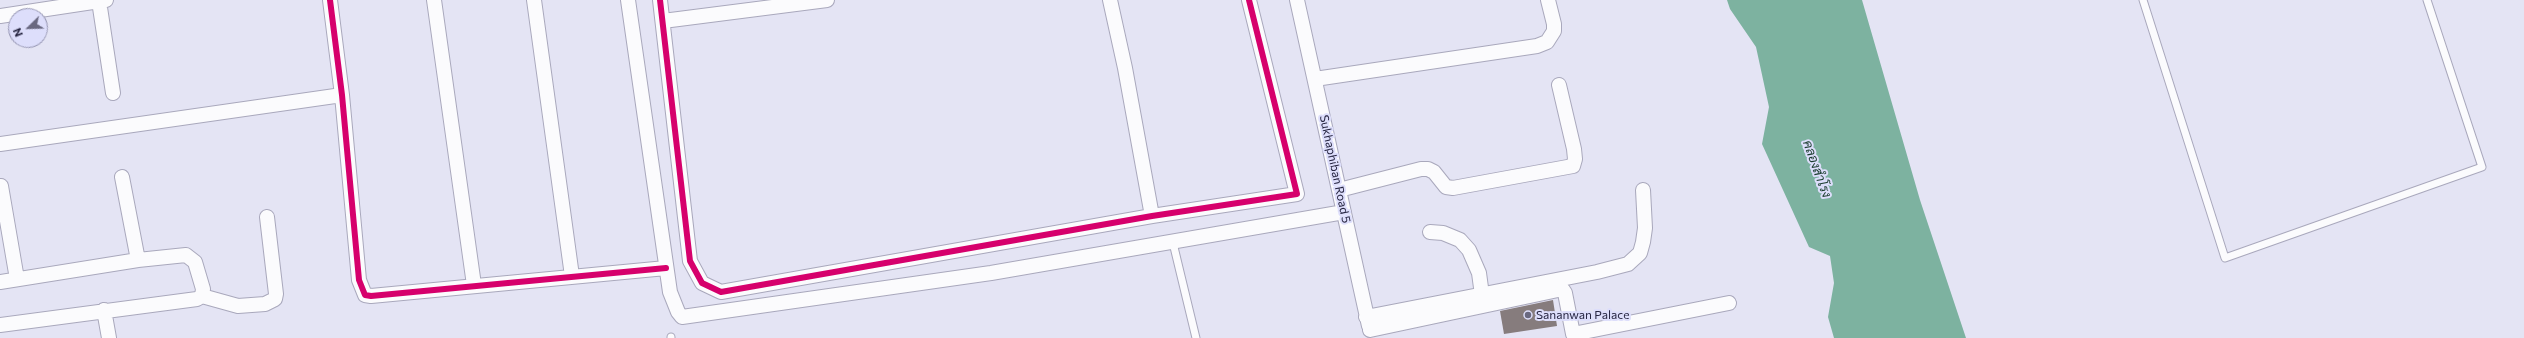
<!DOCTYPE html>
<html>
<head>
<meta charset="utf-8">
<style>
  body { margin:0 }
  #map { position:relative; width:2524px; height:338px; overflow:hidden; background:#e4e4f4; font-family:Commissioner,sans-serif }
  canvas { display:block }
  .north { position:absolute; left:8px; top:8px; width:40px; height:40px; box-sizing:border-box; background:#dddefb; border:1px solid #9494b1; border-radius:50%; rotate:247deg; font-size:11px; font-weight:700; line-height:16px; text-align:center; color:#272642 }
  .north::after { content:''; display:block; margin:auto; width:14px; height:18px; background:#696880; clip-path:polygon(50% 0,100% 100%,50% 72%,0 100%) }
</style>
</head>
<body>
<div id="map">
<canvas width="2524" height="338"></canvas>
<div class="north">N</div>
</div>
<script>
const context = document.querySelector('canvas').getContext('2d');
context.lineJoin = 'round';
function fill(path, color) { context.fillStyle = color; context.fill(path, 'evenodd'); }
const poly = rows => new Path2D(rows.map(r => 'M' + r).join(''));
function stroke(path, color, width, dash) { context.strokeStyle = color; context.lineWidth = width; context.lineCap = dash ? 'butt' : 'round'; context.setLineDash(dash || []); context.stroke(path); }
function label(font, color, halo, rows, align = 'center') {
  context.font = font + ' Commissioner,Sarabun,sans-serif'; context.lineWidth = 4; context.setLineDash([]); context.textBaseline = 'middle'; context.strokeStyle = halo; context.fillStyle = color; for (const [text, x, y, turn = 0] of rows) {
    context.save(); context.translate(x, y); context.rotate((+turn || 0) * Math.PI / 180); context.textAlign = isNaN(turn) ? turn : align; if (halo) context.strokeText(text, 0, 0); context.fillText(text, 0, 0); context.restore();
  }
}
const water = poly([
  [1727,0,1862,0,1920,200,1966,338,1834,338,1828,317,1834,283,1830,256,1809,247,1762,144,1769,107,1756,47,1730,9]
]);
const building = poly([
  [1553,300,1557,326,1504,334,1500,311]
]);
const service = poly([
  [2143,0,2225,258,2482,167,2427,0],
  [1174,247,1196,338],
  [671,337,671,338]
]);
const minor = poly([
  [330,0,342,95,359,280,365,295,371,296,666,268],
  [434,0,474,285],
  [534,0,572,276],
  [628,0,670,292,678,312,682,317,991,273,1344,212],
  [660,0,690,261,702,283,721,292,1152,216,1297,194,1249,0],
  [1110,0,1125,68,1152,216],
  [1297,0,1369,326],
  [99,1,113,93],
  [0,16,106,0],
  [663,21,827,0],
  [1315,79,1537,46,1547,42,1554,31,1554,24,1548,0],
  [0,144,342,95],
  [122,177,138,260],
  [1,186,17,279],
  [1339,190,1421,169,1428,169,1434,172,1446,187,1453,188,1573,166,1575,159,1574,149,1559,85],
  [1430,232,1443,233,1460,240,1469,250,1479,273,1482,295],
  [0,282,138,260,186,255,195,262,203,289,202,296,197,299,0,325],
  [202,296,238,306,265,304,275,299,276,294,267,217],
  [104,310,109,338],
  [1366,317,1597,272,1628,264,1640,253,1643,242,1645,228,1643,190],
  [1370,330,1558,290,1563,290,1565,293,1573,334,1729,303]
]);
const cycleway = poly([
  [330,0,342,95,359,280,365,295,371,296,666,268],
  [660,0,690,261,702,283,721,292,1152,216,1297,194,1249,0]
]);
const markers = [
  [1528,315,4,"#696880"]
];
const streetNames = [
  ["Sukhaphiban Road 5",1335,169,78]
];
const poiNames = [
  ["Sananwan Palace",1536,315]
];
const waterNames = [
  ["คลองสำโรง",1817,169,70]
];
fill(water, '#7db2a0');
fill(building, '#867c7d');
stroke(service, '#a9a8bc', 9);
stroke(minor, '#a9a8bc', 16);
stroke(service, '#fbfbfd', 7);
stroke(minor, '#fbfbfd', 14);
stroke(cycleway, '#d6006c', 6);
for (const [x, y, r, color] of markers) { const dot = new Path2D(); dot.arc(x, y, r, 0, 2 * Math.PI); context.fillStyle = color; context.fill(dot); stroke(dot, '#dddefb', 1.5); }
label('12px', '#272642', '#dddefb', streetNames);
label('12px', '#272642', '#dddefb', poiNames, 'left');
label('italic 13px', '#1a3c2e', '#dddefb', waterNames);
</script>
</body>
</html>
